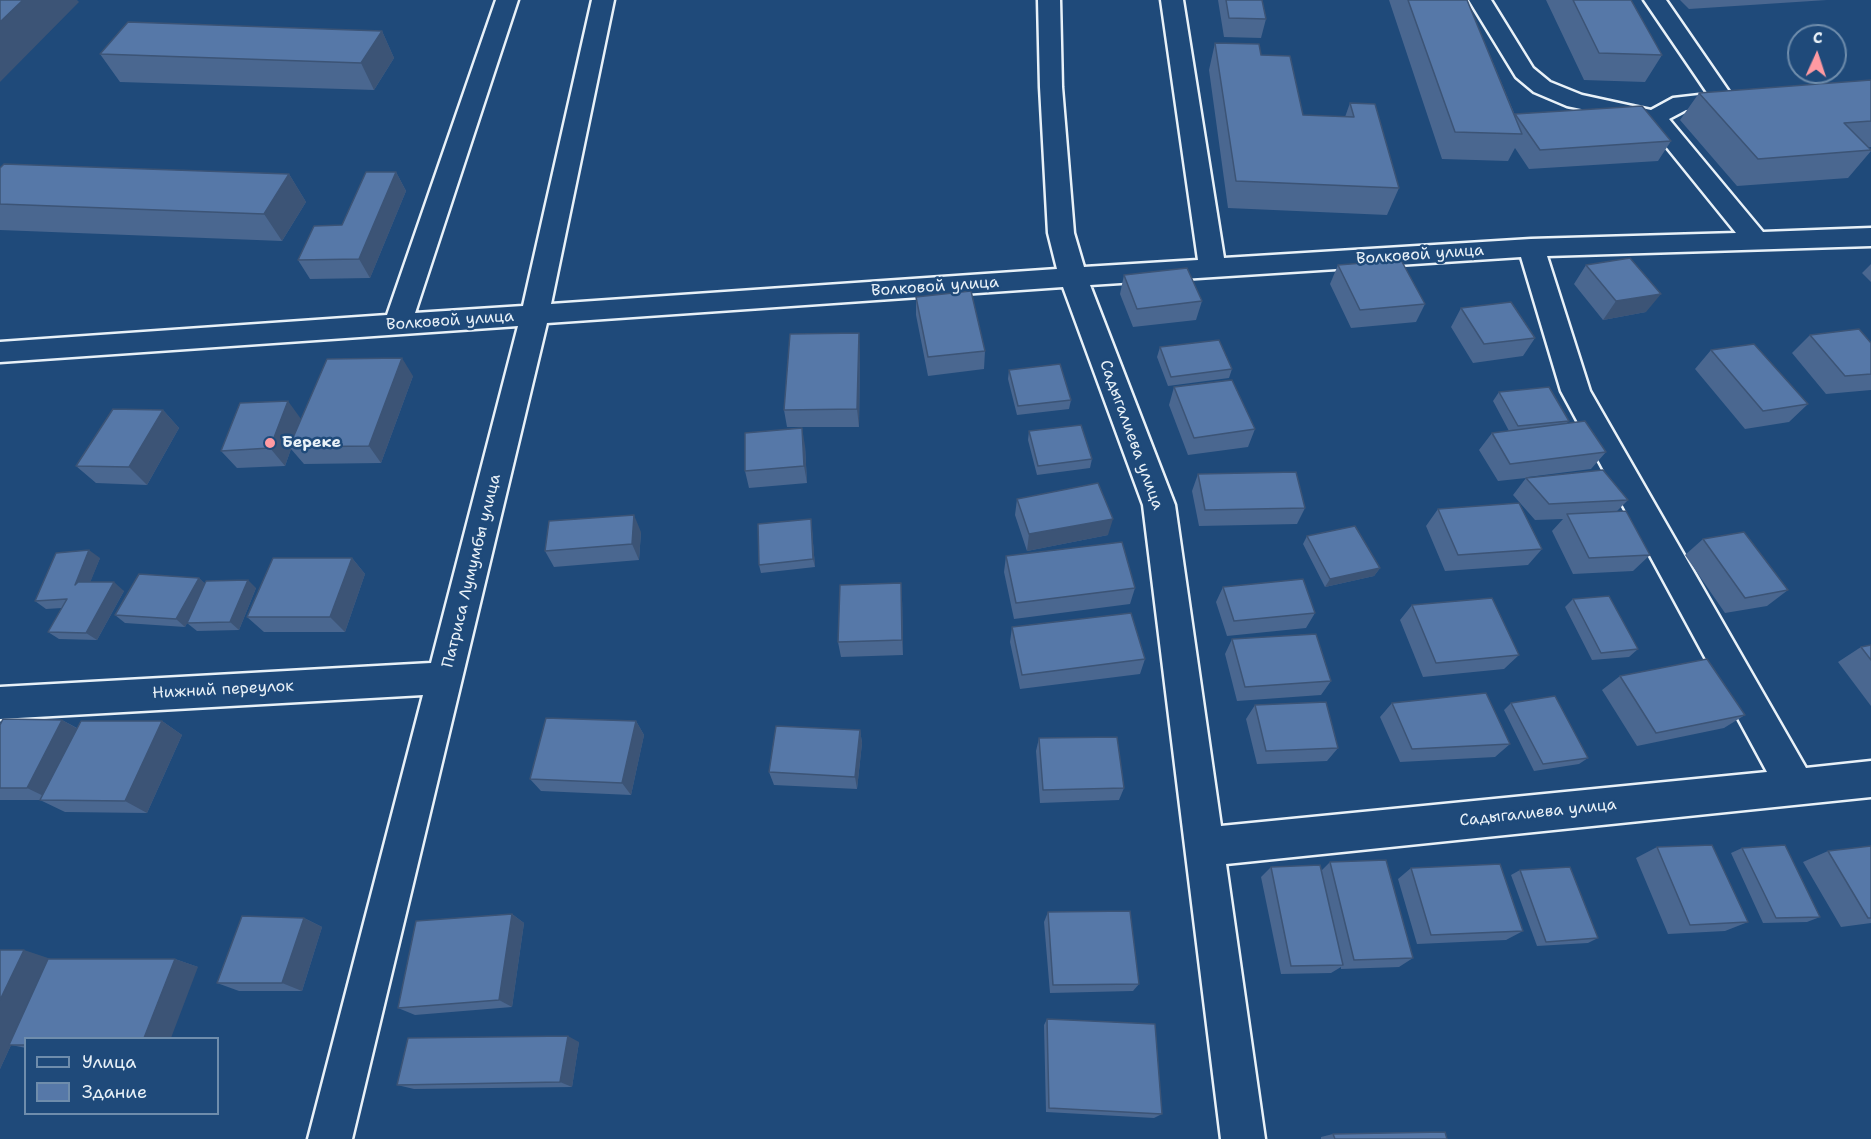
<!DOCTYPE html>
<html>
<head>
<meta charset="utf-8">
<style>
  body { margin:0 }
  #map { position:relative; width:1871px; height:1139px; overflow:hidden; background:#1f4a7a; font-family:"Shantell Sans",sans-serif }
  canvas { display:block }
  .legend { position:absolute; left:24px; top:1037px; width:195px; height:78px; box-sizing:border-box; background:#1f4a7a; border:2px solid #6f8dac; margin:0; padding:8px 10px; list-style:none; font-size:18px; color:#e8f1f8 }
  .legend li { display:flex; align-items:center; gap:12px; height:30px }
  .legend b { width:30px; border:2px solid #6f8dac }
  .north { position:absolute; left:1787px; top:24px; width:60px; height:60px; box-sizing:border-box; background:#1f4a7a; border:2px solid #6f8dac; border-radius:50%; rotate:3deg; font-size:16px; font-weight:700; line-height:24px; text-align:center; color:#e8f1f8 }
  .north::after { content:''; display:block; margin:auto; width:21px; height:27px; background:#ff9aa2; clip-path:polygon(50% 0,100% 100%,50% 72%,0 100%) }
</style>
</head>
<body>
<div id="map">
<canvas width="1871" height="1139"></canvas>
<ul class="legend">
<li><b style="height:8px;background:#1f4a7a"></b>Улица</li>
<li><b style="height:16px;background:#5678a8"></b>Здание</li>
</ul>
<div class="north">С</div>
</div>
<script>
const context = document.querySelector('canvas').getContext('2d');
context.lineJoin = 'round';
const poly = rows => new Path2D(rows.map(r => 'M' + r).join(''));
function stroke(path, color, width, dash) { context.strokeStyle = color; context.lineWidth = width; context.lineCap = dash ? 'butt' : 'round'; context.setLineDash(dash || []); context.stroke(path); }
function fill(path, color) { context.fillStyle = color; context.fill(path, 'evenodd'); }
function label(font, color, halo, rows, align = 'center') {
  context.font = font + ' "Shantell Sans",sans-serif'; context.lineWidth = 5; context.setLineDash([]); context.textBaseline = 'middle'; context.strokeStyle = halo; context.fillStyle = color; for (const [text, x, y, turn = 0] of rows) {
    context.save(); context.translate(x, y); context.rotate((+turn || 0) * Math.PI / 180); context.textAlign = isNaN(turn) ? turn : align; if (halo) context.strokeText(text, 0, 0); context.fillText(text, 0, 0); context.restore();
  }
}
const minor = poly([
  [496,0,518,0,415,313,523,306,592,0,614,0,551,304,1057,269,1048,233,1040,87,1038,0,1060,0,1062,87,1074,233,1084,267,1198,260,1161,0,1183,0,1224,258,1531,239,1736,233,1647,123,1567,106,1534,92,1516,77,1469,0,1491,0,1533,68,1550,82,1582,95,1651,110,1673,98,1708,94,1644,0,1666,0,1730,93,1746,94,1750,99,1746,104,1738,106,1686,110,1669,119,1763,232,1871,228,1871,246,1547,256,1590,391,1806,768,1871,761,1871,797,1226,864,1265,1139,1221,1139,1143,505,1063,287,547,323,352,1139,308,1139,423,695,0,719,0,687,431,663,518,326,0,362,0,342,387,315,496,0],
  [1521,257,1561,391,1767,772,1221,826,1175,505,1090,285,1521,257]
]);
const wall = poly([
  [1218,0,1262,0,1266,19,1261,38,1224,37],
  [1389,0,1467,0,1515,115,1515,114,1671,141,1658,161,1529,169,1515,148,1508,161,1442,159],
  [1546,0,1631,0,1662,55,1645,82,1584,80],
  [1680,0,1827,0,1689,9],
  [382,31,394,58,374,90,120,82,100,54],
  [1215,43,1261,55,1303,115,1345,117,1350,103,1399,188,1387,215,1228,208,1209,70],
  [1871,80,1871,147,1868,147,1871,151,1848,178,1737,186,1680,120,1699,93],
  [0,168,289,174,306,202,282,241,0,230],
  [396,172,406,191,370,278,310,279,298,260,342,225],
  [1871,264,1871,282,1862,273],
  [1338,265,1425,304,1416,322,1351,328,1330,284],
  [1586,265,1646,312,1603,320,1574,284],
  [1124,275,1202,301,1196,320,1133,327,1120,294],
  [916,297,985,351,984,369,928,376,916,315],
  [1461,308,1535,338,1523,356,1473,363,1451,327],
  [1810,335,1871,343,1871,390,1826,394,1792,353],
  [1160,347,1232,369,1229,378,1168,386,1157,357],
  [1711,350,1808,404,1789,422,1745,429,1695,369],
  [860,351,859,427,787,427,784,410],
  [1009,370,1071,400,1069,409,1017,415,1008,379],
  [413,376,381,463,304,464,291,449,285,466,237,468,221,451,301,419],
  [1174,387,1255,429,1248,447,1188,455,1169,405],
  [1499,392,1569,421,1567,423,1606,452,1591,469,1528,477,1628,500,1617,511,1650,555,1633,571,1573,574,1552,531,1563,519,1535,520,1513,495,1526,478,1498,481,1479,450,1492,433,1509,431,1493,401],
  [163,410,179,428,147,485,96,483,76,466],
  [1029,431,1092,459,1090,468,1037,475,1028,440],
  [805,446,807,483,749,488,745,471],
  [1198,474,1305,508,1297,524,1199,526,1192,491],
  [1017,499,1108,535,1027,551,1015,515],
  [1438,509,1542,549,1528,565,1445,571,1426,526],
  [811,519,815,567,761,573,759,565],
  [641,532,639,560,554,567,545,551],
  [1307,536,1380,568,1374,576,1325,587,1303,544],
  [1703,539,1788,590,1767,606,1725,613,1685,555],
  [1006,556,1135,588,1130,604,1014,619,1004,572],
  [100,558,90,582,124,591,97,640,59,639,48,632,62,608,46,609,35,601],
  [352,558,365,574,345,632,264,632,247,617],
  [199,578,205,584,256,588,239,630,197,631,187,623,185,627,125,623,115,615],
  [1223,587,1315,613,1306,628,1227,636,1216,602],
  [902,598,903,655,841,657,838,642],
  [1573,599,1638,649,1629,657,1592,660,1565,607],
  [1412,605,1519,655,1504,669,1423,677,1400,620],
  [1012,627,1145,659,1140,674,1020,689,1010,642],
  [1232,639,1331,681,1321,695,1237,701,1225,654],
  [1871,645,1871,706,1838,662,1861,647],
  [1620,676,1745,715,1724,728,1637,746,1602,690],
  [1392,703,1510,744,1495,757,1400,762,1380,717],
  [1511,703,1588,758,1579,764,1534,771,1504,710],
  [1255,705,1338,748,1327,761,1257,764,1246,719],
  [62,720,77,728,162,721,182,735,147,813,65,812,40,800,0,800,0,725],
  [636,721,644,735,631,795,541,791,530,779],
  [860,730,862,743,857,789,774,785,769,772],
  [1039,738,1124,788,1119,800,1040,803,1036,751],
  [1871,846,1871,923,1841,927,1803,862,1828,851],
  [1657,847,1748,922,1725,931,1668,934,1636,858],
  [1742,848,1820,917,1807,922,1763,923,1731,853],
  [1330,862,1413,958,1399,967,1341,969,1341,967,1331,973,1281,974,1261,877,1271,867,1321,871],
  [1411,868,1523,931,1506,940,1417,944,1398,879],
  [1520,870,1598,938,1588,943,1537,946,1511,875],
  [1048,912,1139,984,1133,991,1050,993,1044,922],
  [512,914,524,923,512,1007,415,1015,398,1008],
  [304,918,322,927,302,991,239,991,217,983],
  [0,950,50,959,175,959,198,967,26,1038,26,1048,11,1045,0,1069],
  [1047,1019,1162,1114,1154,1118,1046,1112,1044,1025],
  [579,1042,572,1087,414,1089,397,1085],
  [1333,1134,1447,1139,1321,1139,1321,1137]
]);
const shadedWall = poly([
  [23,0,77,0,79,2,0,82,0,22],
  [382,31,394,58,374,90,361,63],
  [396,172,406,191,370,278,359,259],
  [289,174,306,202,282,241,264,214],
  [1661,294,1646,312,1603,320,1616,301],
  [859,333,860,351,859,427,857,409],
  [402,358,413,376,381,463,369,446],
  [288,401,301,419,289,447,291,449,285,466,270,448],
  [163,410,179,428,147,485,129,467],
  [802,428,805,446,807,483,804,466],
  [634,515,641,532,639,560,632,544],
  [811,519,812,528,815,567,813,559],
  [1113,519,1108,535,1027,551,1029,534],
  [89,550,100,558,86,593,75,585],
  [352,558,365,574,345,632,330,617],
  [1380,568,1374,576,1325,587,1330,579],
  [199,578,208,586,185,627,176,619],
  [248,580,256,588,239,630,230,622],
  [114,582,124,591,97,640,86,633],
  [901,583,902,598,903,655,902,640],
  [62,720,85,733,52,800,27,788],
  [162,721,182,735,147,813,125,801],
  [636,721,644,735,631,795,622,783],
  [860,730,862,743,857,789,855,777],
  [512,914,524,923,512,1007,499,1000],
  [304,918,322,927,302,991,282,983],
  [24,950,51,959,0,1069,0,1000],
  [175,959,198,967,171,1038,144,1038],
  [568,1036,579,1042,572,1087,560,1082]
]);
const building = poly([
  [0,0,23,0,0,22,0,0],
  [1226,0,1262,0,1266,19,1229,18,1226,0],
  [1408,0,1467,0,1522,134,1455,132,1408,0],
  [1573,0,1631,0,1662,55,1599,53,1573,0],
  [128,22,382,31,361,63,100,54,128,22],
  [1215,43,1259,44,1261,55,1290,56,1303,115,1354,117,1350,103,1375,104,1399,188,1236,181,1215,43],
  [1871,80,1871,121,1844,123,1871,150,1758,159,1699,93,1871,80],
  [1642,106,1671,141,1540,150,1515,114,1642,106],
  [4,164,289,174,264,214,0,204,0,168,4,164],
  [366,172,396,172,359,259,298,260,314,226,342,225,366,172],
  [1630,258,1661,294,1616,301,1586,265,1630,258],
  [1401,260,1425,304,1360,310,1338,265,1401,260],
  [1187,268,1202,301,1137,309,1124,275,1187,268],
  [971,291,985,351,928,357,916,297,971,291],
  [1511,302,1535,338,1484,344,1461,308,1511,302],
  [1859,329,1871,343,1871,374,1845,376,1810,335,1859,329],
  [859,333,857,409,784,410,790,334,859,333],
  [1219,340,1232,369,1171,377,1160,347,1219,340],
  [1754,344,1808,404,1763,411,1711,350,1754,344],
  [402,358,369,446,289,447,327,359,402,358],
  [1060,364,1071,400,1018,406,1009,370,1060,364],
  [1232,380,1255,429,1194,438,1174,387,1232,380],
  [1549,387,1569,421,1518,426,1499,392,1549,387],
  [288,401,270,448,221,451,240,403,288,401],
  [113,409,163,410,129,467,76,466,113,409],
  [1585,421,1606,452,1510,464,1492,433,1585,421],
  [1081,425,1092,459,1038,466,1029,431,1081,425],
  [802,428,804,466,745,471,745,433,802,428],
  [1603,470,1628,500,1549,504,1526,478,1603,470],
  [1296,472,1305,508,1205,510,1198,474,1296,472],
  [1098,483,1113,519,1029,534,1017,499,1098,483],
  [1519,503,1542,549,1458,555,1438,509,1519,503],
  [1626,511,1650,555,1589,558,1567,514,1626,511],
  [634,515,632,544,545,551,549,521,634,515],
  [811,519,813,559,759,565,758,524,811,519],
  [1355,526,1380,568,1330,579,1307,536,1355,526],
  [1744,532,1788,590,1745,598,1703,539,1744,532],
  [1122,542,1135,588,1016,603,1006,556,1122,542],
  [89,550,75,585,78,582,114,582,86,633,48,632,67,599,35,601,56,553,89,550],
  [273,558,352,558,330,617,247,617,273,558],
  [139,574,199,578,176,619,115,615,139,574],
  [1303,579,1315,613,1234,621,1223,587,1303,579],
  [248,580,230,622,187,623,206,581,248,580],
  [901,583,902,640,838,642,840,585,901,583],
  [1609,596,1638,649,1601,653,1573,599,1609,596],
  [1492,598,1519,655,1436,663,1412,605,1492,598],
  [1131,613,1145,659,1022,675,1012,627,1131,613],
  [1316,634,1331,681,1245,687,1232,639,1316,634],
  [1871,645,1871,660,1861,647,1871,645],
  [1707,659,1745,715,1656,733,1620,676,1707,659],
  [1486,693,1510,744,1412,749,1392,703,1486,693],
  [1555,696,1588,758,1543,764,1511,703,1555,696],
  [1326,702,1338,748,1266,751,1255,705,1326,702],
  [546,718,636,721,622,783,530,779,546,718],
  [3,719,62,720,27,788,0,788,0,725,3,719],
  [81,721,162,721,125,801,40,800,81,721],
  [776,726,860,730,855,777,769,772,776,726],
  [1117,737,1124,788,1043,790,1039,738,1117,737],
  [1712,845,1748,922,1690,925,1657,847,1712,845],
  [1785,845,1820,917,1776,918,1742,848,1785,845],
  [1871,846,1871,918,1868,918,1828,851,1871,846],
  [1386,860,1413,958,1354,960,1330,862,1386,860],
  [1500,864,1523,931,1431,935,1411,868,1500,864],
  [1320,865,1343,965,1291,966,1271,867,1320,865],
  [1570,867,1598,938,1546,942,1520,870,1570,867],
  [1130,911,1139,984,1053,985,1048,912,1130,911],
  [512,914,499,1000,398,1008,416,921,512,914],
  [242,916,304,918,282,983,217,983,242,916],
  [0,950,24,950,0,1000,0,950],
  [48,959,175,959,144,1038,26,1038,26,1045,9,1045,48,959],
  [1047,1019,1155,1024,1162,1114,1049,1108,1047,1019],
  [568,1036,560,1082,397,1085,408,1038,568,1036],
  [1445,1132,1447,1139,1335,1139,1333,1134,1445,1132]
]);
const markers = [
  [270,443,6,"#ff9aa2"]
];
const streetNames = [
  ["Волковой улица",1420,255,-4],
  ["Волковой улица",935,287,-4],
  ["Волковой улица",450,321,-4],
  ["Садыгалиева улица",1131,435,70],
  ["Патриса Лумумбы улица",472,571,-76],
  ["Нижний переулок",223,690,-3],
  ["Садыгалиева улица",1538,813,-6]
];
const poiNames = [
  ["Береке",282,443]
];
stroke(minor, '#e8f1f8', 5);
fill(minor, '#1f4a7a');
fill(wall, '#4a6790');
fill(shadedWall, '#3c5476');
fill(building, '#5678a8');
stroke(building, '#3c5476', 1.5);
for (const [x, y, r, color] of markers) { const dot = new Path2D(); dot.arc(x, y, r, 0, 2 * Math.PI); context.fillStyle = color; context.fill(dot); stroke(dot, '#1f4a7a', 2); }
label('16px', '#e8f1f8', '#1f4a7a', streetNames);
label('bold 16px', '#e8f1f8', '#1f4a7a', poiNames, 'left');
</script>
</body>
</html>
